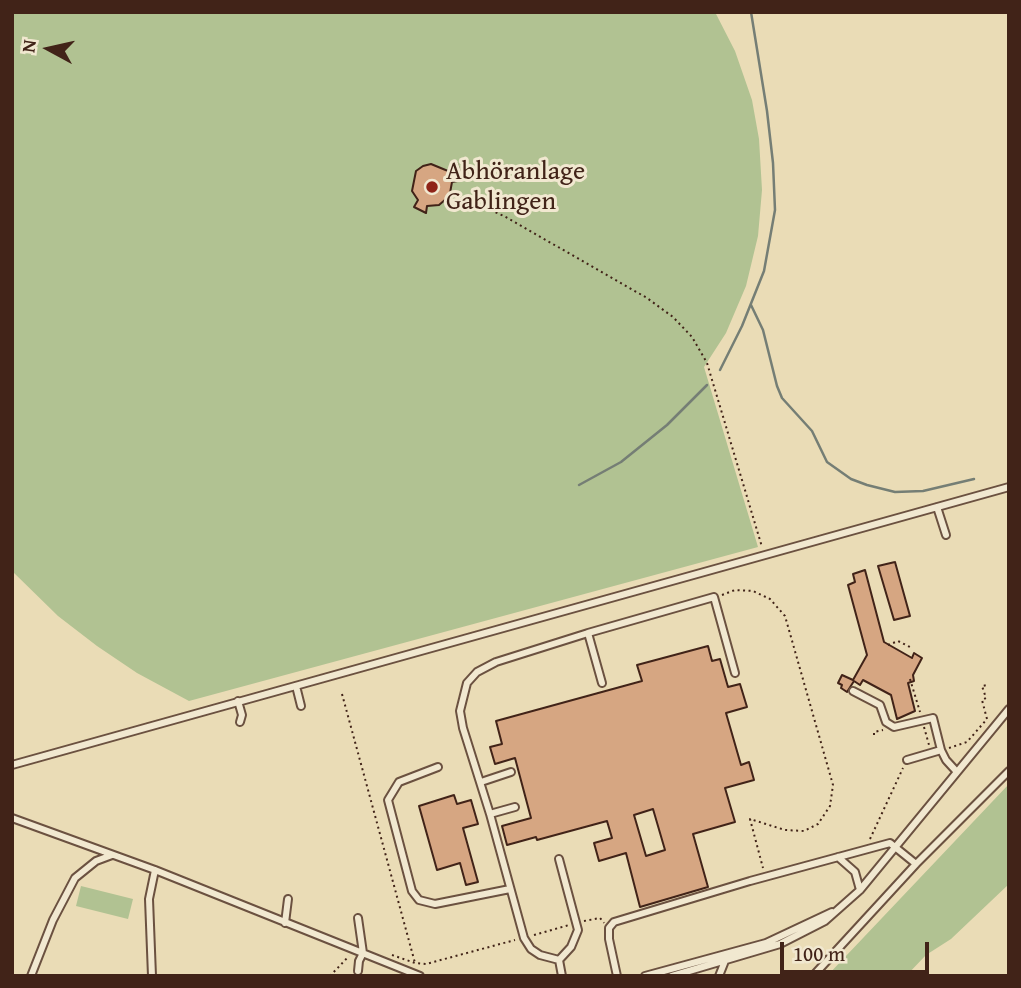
<!DOCTYPE html>
<html>
<head>
<meta charset="utf-8">
<style>
  body { margin:0 }
  #map { position:relative; width:1021px; height:988px; overflow:hidden; background:#eadcb6; font-family:"Gentium Book Plus",serif }
  canvas { display:block }
  .frame { position:absolute; inset:0; border:14px solid #412318; pointer-events:none }
  .north { position:absolute; left:14px; top:14px; width:70px; height:70px; -webkit-text-stroke:5px #f1e8d0; paint-order:stroke; rotate:278deg; font-size:19px; font-weight:700; line-height:28px; text-align:center; color:#412318 }
  .north::after { content:''; display:block; margin:auto; width:24px; height:32px; background:#412318; clip-path:polygon(50% 0,100% 100%,50% 72%,0 100%) }
  .scale { position:absolute; left:780px; top:942px; width:149px; height:32px; box-sizing:border-box; border:4px solid #412318; border-top:0; padding-left:9px; font-size:21px; line-height:24px; white-space:nowrap; color:#412318; -webkit-text-stroke:5px #f1e8d0; paint-order:stroke }
</style>
</head>
<body>
<div id="map">
<canvas width="1021" height="988"></canvas>
<div class="frame"></div>
<div class="north">N</div>
<div class="scale">100 m</div>
</div>
<script>
const context = document.querySelector('canvas').getContext('2d');
context.lineJoin = 'round';
function fill(path, color) { context.fillStyle = color; context.fill(path, 'evenodd'); }
const poly = rows => new Path2D(rows.map(r => 'M' + r).join(''));
function stroke(path, color, width, dash) { context.strokeStyle = color; context.lineWidth = width; context.lineCap = dash ? 'butt' : 'round'; context.setLineDash(dash || []); context.stroke(path); }
function label(font, color, halo, rows, align = 'center') {
  context.font = font + ' "Gentium Book Plus",serif'; context.lineWidth = 6; context.setLineDash([]); context.textBaseline = 'middle'; context.strokeStyle = halo; context.fillStyle = color; for (const [text, x, y, turn = 0] of rows) {
    context.save(); context.translate(x, y); context.rotate((+turn || 0) * Math.PI / 180); context.textAlign = isNaN(turn) ? turn : align; if (halo) context.strokeText(text, 0, 0); context.fillText(text, 0, 0); context.restore();
  }
}
const green = poly([
  [12,12,715,12,735,51,752,100,759,139,762,190,758,236,746,286,726,333,704,367,758,547,189,701,137,673,97,646,58,616,12,571],
  [1009,784,1009,884,951,939,926,955,906,976,827,976],
  [81,886,133,899,128,919,76,906]
]);
const stream = poly([
  [751,305,763,330,777,386,782,398,812,431,827,462,851,479,867,485,895,492,923,491,974,479],
  [720,370,742,326,764,271,775,210,773,163,767,111,751,12],
  [579,485,621,462,667,425,707,385]
]);
const building = poly([
  [457,163,463,180,452,182,450,193,446,199,439,205,427,206,426,213,414,207,418,200,412,191,416,171,423,166,431,164,448,171,457,163],
  [895,562,910,616,894,620,878,566,895,562],
  [865,570,884,642,912,658,914,653,922,658,913,675,914,681,908,683,915,711,897,719,891,695,863,680,860,685,854,681,847,692,841,688,842,685,838,683,842,675,853,680,867,655,848,585,855,582,853,574,865,570],
  [708,646,712,661,720,659,728,687,740,684,747,707,726,713,741,765,749,762,754,780,725,788,735,822,693,834,708,887,640,907,626,853,599,861,594,843,612,838,607,821,537,840,536,837,507,845,502,826,531,818,515,758,495,764,490,747,502,744,496,721,642,681,637,665,708,646],
  [653,809,665,850,646,856,634,815,653,809],
  [454,795,457,804,471,800,478,824,463,828,478,882,466,885,460,863,437,870,419,806,454,795]
]);
const path = poly([
  [450,193,504,216,647,298,673,317,692,337,707,363,762,547],
  [722,595,735,590,753,591,770,599,785,616,833,785,830,806,818,824,804,831,785,830,750,819,763,868],
  [888,645,898,641,910,647],
  [910,679,920,712],
  [342,694,415,963],
  [924,727,929,745],
  [874,735,874,732,883,730],
  [949,748,967,742,987,719,982,700,986,698,982,686,987,685],
  [870,839,903,768],
  [584,921,600,918,604,923],
  [534,935,569,925],
  [392,955,415,963,426,964,515,940],
  [330,976,349,956]
]);
const service = poly([
  [937,507,946,535],
  [588,633,602,683],
  [296,686,301,706],
  [853,691,880,705,886,722,894,727,933,718,941,750],
  [238,701,242,715,240,722],
  [907,760,941,750,946,760,957,772],
  [12,765,1009,487],
  [438,767,399,782,388,800,412,891,419,900,435,904,510,889],
  [481,782,511,772],
  [490,814,515,807],
  [12,818,155,870,420,976],
  [838,857,855,872,860,890],
  [559,859,578,930,571,947,559,960,562,976],
  [285,923,288,899],
  [559,960,540,955,531,949,524,938,490,814,463,728,460,711,467,683,477,672,496,662,588,633,714,597,735,673],
  [358,971,359,961,363,953,358,918],
  [31,976,53,920,75,878,96,861,112,855],
  [152,976,149,899,155,870],
  [617,976,609,939,609,928,614,922,750,881,890,843,916,864],
  [645,976,766,943,832,912],
  [672,976,780,944,825,921,860,890,1009,709],
  [719,976,725,961],
  [813,976,916,864,1009,771]
]);
const markers = [
  [432,187,7,"#8f2418"]
];
const poiNames = [
  ["Abhöranlage",446,172],
  ["Gablingen",446,202]
];
fill(green, '#b1c292');
stroke(stream, '#757e75', 2.5);
fill(building, '#d6a682');
stroke(building, '#412318', 2);
stroke(service, '#6b5140', 10);
stroke(path, '#412318', 2, [2, 3.5]);
stroke(service, '#f1e8d0', 6);
for (const [x, y, r, color] of markers) { const dot = new Path2D(); dot.arc(x, y, r, 0, 2 * Math.PI); context.fillStyle = color; context.fill(dot); stroke(dot, '#f1e8d0', 2.5); }
label('26px', '#412318', '#f1e8d0', poiNames, 'left');
</script>
</body>
</html>
